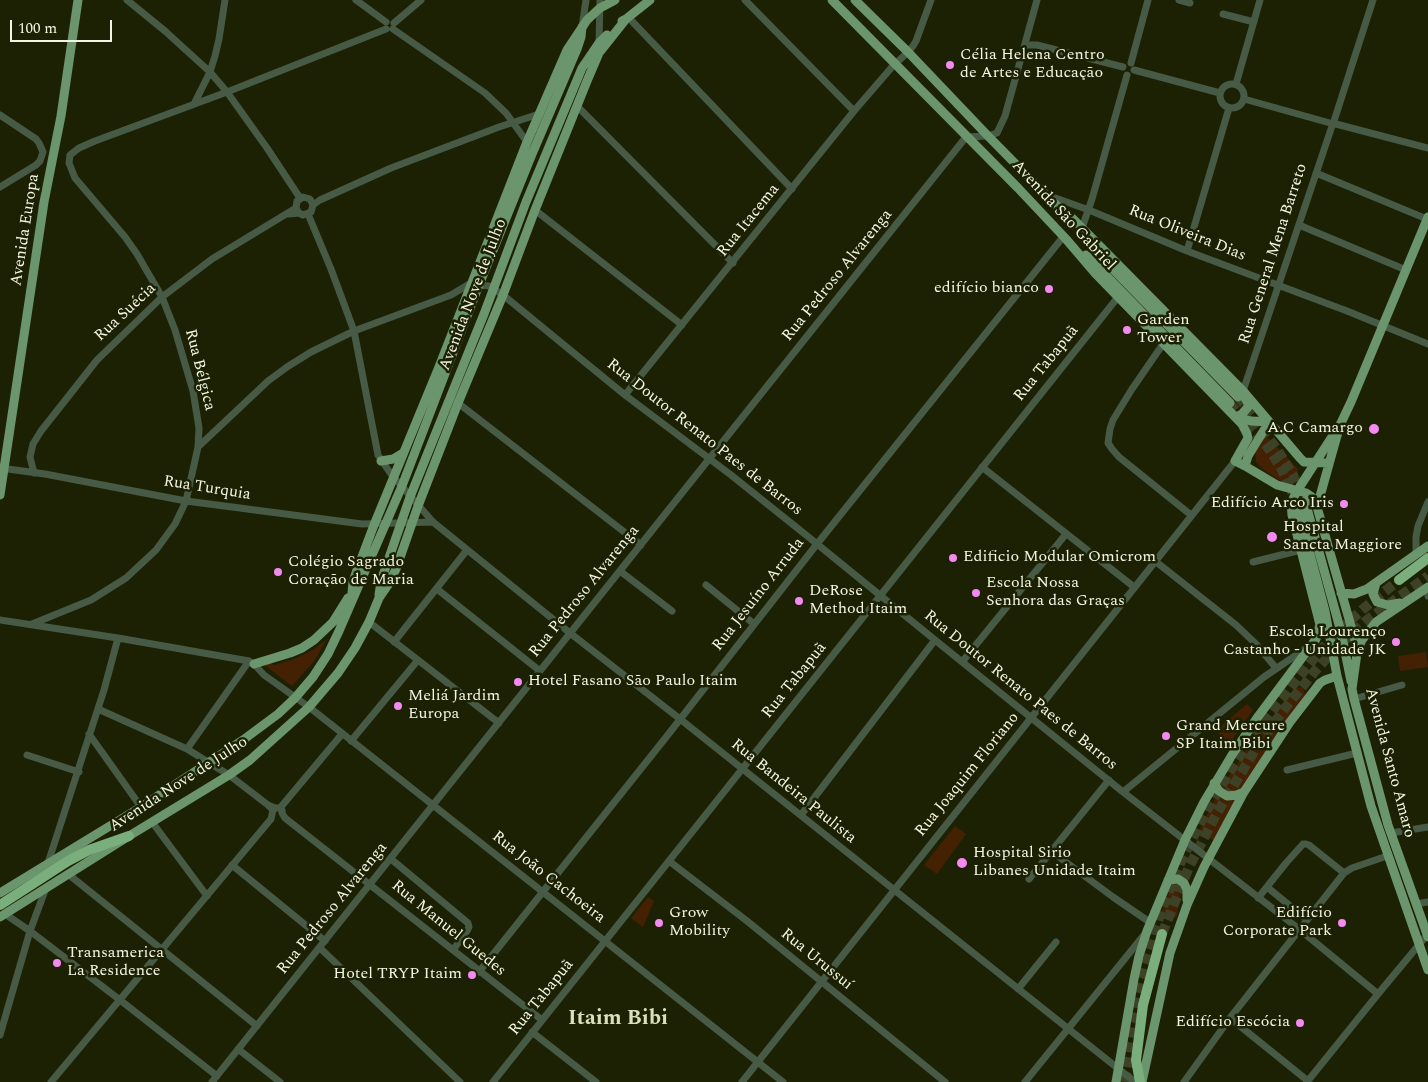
<!DOCTYPE html>
<html>
<head>
<meta charset="utf-8">
<style>
  body { margin:0 }
  #map { position:relative; width:1428px; height:1082px; overflow:hidden; background:#1d2103; font-family:Spectral,serif }
  canvas { display:block }
  .scale { position:absolute; left:10px; top:20px; width:102px; height:22px; box-sizing:border-box; border:2px solid #f2f6e3; border-top:0; padding-left:6px; font-size:15px; line-height:18px; white-space:nowrap; color:#f2f6e3; -webkit-text-stroke:4px #1d2103; paint-order:stroke }
</style>
</head>
<body>
<div id="map">
<canvas width="1428" height="1082"></canvas>
<div class="scale">100 m</div>
</div>
<script>
const context = document.querySelector('canvas').getContext('2d');
context.lineJoin = 'round';
function fill(path, color) { context.fillStyle = color; context.fill(path, 'evenodd'); }
const poly = rows => new Path2D(rows.map(r => 'M' + r).join(''));
function stroke(path, color, width, dash) { context.strokeStyle = color; context.lineWidth = width; context.lineCap = dash ? 'butt' : 'round'; context.setLineDash(dash || []); context.stroke(path); }
function label(font, color, halo, rows, align = 'center') {
  context.font = font + ' Spectral,serif'; context.lineWidth = 5; context.setLineDash([]); context.textBaseline = 'middle'; context.strokeStyle = halo; context.fillStyle = color; for (const [text, x, y, turn = 0] of rows) {
    context.save(); context.translate(x, y); context.rotate((+turn || 0) * Math.PI / 180); context.textAlign = isNaN(turn) ? turn : align; if (halo) context.strokeText(text, 0, 0); context.fillText(text, 0, 0); context.restore();
  }
}
const green = poly([
  [1265,437,1268,438,1298,469,1297,477,1294,480,1286,482,1279,480,1265,471,1256,462,1255,452],
  [327,639,315,660,292,686,263,664,271,663,274,665,294,659,313,650],
  [1426,652,1428,667,1400,671,1398,656],
  [1298,687,1303,688,1305,693,1305,696,1215,841,1198,833,1217,794,1261,727,1274,715,1295,688],
  [1247,704,1253,710,1228,746,1216,730],
  [955,826,966,834,937,874,924,865],
  [1178,883,1182,886,1183,890,1177,906,1178,912,1176,918,1161,913,1171,886],
  [648,897,654,901,643,927,631,918]
]);
const majorTunnel = poly([
  [1238,397,1278,450,1293,474,1301,492],
  [1230,403,1267,447,1281,469,1292,493]
]);
const highwayTunnel = poly([
  [1162,934,1189,867,1217,813,1260,742,1286,707,1315,671,1339,645,1367,620,1428,576],
  [1125,1082,1139,994,1160,914,1182,859,1207,810,1232,768,1253,735,1311,662,1332,637,1363,609,1399,580]
]);
const minor = poly([
  [127,0,165,31,210,72,227,92,267,148,300,198],
  [356,0,386,22],
  [745,0,854,111],
  [1179,0,1190,3],
  [1223,14,1254,22],
  [628,17,792,189],
  [394,23,421,0],
  [582,27,586,0],
  [393,29,485,93,506,113,527,142],
  [599,43,600,0],
  [1025,45,1037,45,1123,67],
  [1131,63,1148,0],
  [1134,70,1220,93],
  '1220 96a12 12 0 1 1 24 0a12 12 0 1 1-24 0Z',
  [1236,84,1260,0],
  [1244,99,1330,123],
  [194,104,210,72,215,56,219,39,225,0],
  [577,106,733,263],
  [0,115,36,139,39,143,43,152,40,161,36,165,0,187],
  [1334,121,1373,0],
  [1336,124,1428,148],
  [1316,173,1427,219],
  [1047,195,1089,210,1187,251,1347,311,1428,344],
  [313,205,320,200,391,168,499,127,539,114],
  [535,210,682,325],
  [289,214,299,213,303,215,311,212,313,205,310,199,303,197,297,201,296,208,299,213],
  [308,214,331,269,354,331,378,455,391,474,433,522,570,633,680,719,1135,1082],
  [1299,225,1406,270],
  [1082,228,1092,199,1127,75],
  [1187,251,1229,108],
  [479,285,489,286,503,295,625,395,731,475,806,535,935,640,1123,792,1299,929,1378,994],
  [1163,344,1132,389,1113,420,1110,429,1108,443,1112,449,1119,457,1191,515],
  [1243,391,1332,126],
  [625,395,854,111,892,67,908,52,913,46,916,41,931,0],
  [458,403,641,545],
  [198,447,268,381,287,367,311,352,354,331,451,295,471,283],
  [982,467,1134,587],
  [0,468,45,474,186,501,362,524,433,522],
  [34,473,30,457,33,444,41,431,97,360,162,297,212,259,296,208],
  [1416,554,1416,537,1418,526,1428,502],
  [1155,561,1236,625,1256,644,1276,668],
  [1253,562,1301,550],
  [620,571,672,611],
  [706,585,754,624],
  [1427,588,1428,596],
  [437,589,540,671],
  [0,620,118,638,249,661,254,664,264,675,309,707,783,1082],
  [369,622,499,723],
  [32,624,91,600,126,578,156,550,175,524,186,501,198,447,199,428,193,391,175,330,162,297,137,254,125,237,75,178,69,163,70,155,79,148,95,141,227,92,386,29],
  [394,642,467,550],
  [962,662,1066,534],
  [1354,699,1402,685],
  [98,709,187,749,229,775,268,805,275,808,280,808,282,810,282,813,285,818,542,1020],
  [89,734,141,807],
  [351,741,418,660],
  [187,749,249,661],
  [27,755,79,772],
  [1287,770,1357,753],
  [1123,792,1264,677,1308,647],
  [280,808,342,734],
  [801,815,935,640],
  [152,822,207,896],
  [1391,833,1428,827],
  [1051,851,1113,897,1151,923],
  [391,859,468,923,469,927,467,931,453,950],
  [669,861,747,921,945,1082],
  [48,863,104,690,118,638],
  [232,865,325,941],
  [68,874,257,1026],
  [1029,879,1109,780],
  [1267,887,1306,919],
  [1258,898,1286,863,1303,844,1306,844,1309,845,1344,873],
  [1416,904,1428,902],
  [5,914,30,931,120,1000,217,1076],
  [320,948,460,1082],
  [479,972,667,736,817,544,1063,237],
  [1018,989,1056,942],
  [1230,1018,1308,1081],
  [532,1032,596,1082],
  [0,1035,30,931,46,888],
  [238,1049,280,1082],
  [51,1082,271,819,273,810,268,805],
  [212,1082,966,137,988,136,997,133,1005,116,1037,0],
  [493,1082,1118,297],
  [742,1082,1235,461],
  [1025,1082,1144,935],
  [1184,1082,1230,1018,1344,873,1352,868,1387,856],
  [1307,1082,1378,994,1427,935]
]);
const major = poly([
  [832,0,1018,188,1066,239,1095,273,1242,424,1247,434,1248,438,1235,461,1245,466,1277,485,1306,493,1312,497,1317,507,1355,640,1357,653,1352,689,1354,699,1388,825,1428,937],
  [855,0,908,52,988,136,1056,205,1072,218,1243,391,1300,458,1304,462,1329,463],
  [622,21,626,19,650,0],
  [1086,255,1230,403],
  [1109,265,1238,397],
  [1236,417,1242,414,1248,407,1249,405,1245,398],
  [1236,417,1251,421,1269,422],
  [381,461,393,459,403,453],
  [1245,466,1248,456,1269,422],
  [0,495,44,202,61,116,78,0],
  [1305,501,1341,632,1351,681],
  [1297,505,1325,611,1337,676,1371,806,1428,970],
  [1317,507,1338,432],
  [1376,583,1373,594,1377,602,1388,605,1400,603],
  [352,593,353,582,357,570,374,525,439,367,527,142,567,50,587,20,600,8,615,0],
  [1341,593,1354,594,1367,589,1428,546],
  [379,595,381,581,410,497,484,314,526,202,582,68,599,43,607,35],
  [1357,651,1362,640,1376,622,1428,587],
  [254,664,290,653,302,648,314,640,333,622,348,598],
  [1214,783,1219,791,1227,796,1237,795,1244,792],
  [1168,880,1178,879,1184,883,1187,890,1187,900],
  [0,893,141,807,243,740,278,714,295,698,313,677,328,654,339,631,402,486,479,285,532,154,577,49,581,37,582,27],
  [0,917,129,836,229,775,250,760,309,707,338,673,355,648,369,622,379,598,388,585,396,569,418,506,458,403,503,295,535,210,587,81,599,53,626,19],
  [1116,1082,1134,979,1139,956,1147,931,1185,840,1204,802,1232,755,1257,718,1316,639,1320,625,1318,617,1292,515,1291,503,1297,491,1341,423,1351,402,1428,217],
  [1142,1082,1170,953,1187,905,1204,867,1244,792,1290,722,1320,683,1325,680,1337,676]
]);
const highway = poly([
  [1399,580,1428,558],
  [0,905,68,861,89,850,129,836],
  [1140,1082,1136,1060,1143,1005,1162,934]
]);
const markers = [
  [950,65,5,"#f38af1"],
  [1049,289,5,"#f38af1"],
  [1127,330,5,"#f38af1"],
  [1374,429,6,"#f38af1"],
  [1344,504,5,"#f38af1"],
  [1272,537,6,"#f38af1"],
  [953,558,5,"#f38af1"],
  [278,572,5,"#f38af1"],
  [976,593,5,"#f38af1"],
  [799,601,5,"#f38af1"],
  [1396,642,5,"#f38af1"],
  [518,682,5,"#f38af1"],
  [398,706,5,"#f38af1"],
  [1166,736,5,"#f38af1"],
  [962,863,6,"#f38af1"],
  [659,923,5,"#f38af1"],
  [1342,923,5,"#f38af1"],
  [57,963,5,"#f38af1"],
  [472,975,5,"#f38af1"],
  [1300,1023,5,"#f38af1"]
];
const poiNames = [
  ["Célia Helena Centro",960,56],
  ["de Artes e Educação",960,74],
  ["edifício bianco",1039,289,"right"],
  ["Garden",1137,321],
  ["Tower",1137,339],
  ["A.C Camargo",1363,429,"right"],
  ["Edifício Arco Iris",1334,504,"right"],
  ["Hospital",1283,528],
  ["Sancta Maggiore",1283,546],
  ["Edificio Modular Omicrom",963,558],
  ["Colégio Sagrado",288,563],
  ["Coração de Maria",288,581],
  ["Escola Nossa",986,584],
  ["Senhora das Graças",986,602],
  ["DeRose",809,592],
  ["Method Itaim",809,610],
  ["Escola Lourenço",1386,633,"right"],
  ["Castanho - Unidade JK",1386,651,"right"],
  ["Hotel Fasano São Paulo Itaim",528,682],
  ["Meliá Jardim",408,697],
  ["Europa",408,715],
  ["Grand Mercure",1176,727],
  ["SP Itaim Bibi",1176,745],
  ["Hospital Sirio",973,854],
  ["Libanes Unidade Itaim",973,872],
  ["Grow",669,914],
  ["Mobility",669,932],
  ["Edifício",1332,914,"right"],
  ["Corporate Park",1332,932,"right"],
  ["Transamerica",67,954],
  ["La Residence",67,972],
  ["Hotel TRYP Itaim",462,975,"right"],
  ["Edifício Escócia",1290,1023,"right"]
];
const streetNames = [
  ["Avenida São Gabriel",1063,216,47],
  ["Rua Itacema",749,221,-51],
  ["Avenida Europa",26,230,-81],
  ["Rua Oliveira Dias",1187,234,22],
  ["Rua General Mena Barreto",1274,254,-72],
  ["Rua Pedroso Alvarenga",838,276,-51],
  ["Avenida Nove de Julho",474,295,-69],
  ["Rua Suécia",126,313,-43],
  ["Rua Tabapuã",1047,364,-51],
  ["Rua Bélgica",199,370,76],
  ["Rua Doutor Renato Paes de Barros",704,438,38],
  ["Rua Turquia",207,489,9],
  ["Rua Pedroso Alvarenga",585,592,-51],
  ["Rua Jesuíno Arruda",759,595,-52],
  ["Rua Tabapuã",795,681,-51],
  ["Rua Doutor Renato Paes de Barros",1020,691,39],
  ["Avenida Santo Amaro",1389,763,75],
  ["Rua Joaquim Floriano",968,775,-51],
  ["Avenida Nove de Julho",179,785,-33],
  ["Rua Bandeira Paulista",793,792,39],
  ["Rua João Cachoeira",548,878,38],
  ["Rua Pedroso Alvarenga",333,909,-51],
  ["Rua Manuel Guedes",448,929,39],
  ["Rua Urussuí",816,960,39],
  ["Rua Tabapuã",542,998,-51]
];
const districtNames = [
  ["Itaim Bibi",618,1020]
];
fill(green, '#442102');
stroke(majorTunnel, '#3d4125', 9, [9, 4.5]);
stroke(highwayTunnel, '#3d4125', 10, [10, 5]);
stroke(minor, '#465a46', 7);
stroke(major, '#6b966d', 9);
stroke(highway, '#7aae7c', 10);
for (const [x, y, r, color] of markers) { const dot = new Path2D(); dot.arc(x, y, r, 0, 2 * Math.PI); context.fillStyle = color; context.fill(dot); stroke(dot, '#1d2103', 2); }
label('16px', '#f2f6e3', '#1d2103', poiNames, 'left');
label('16px', '#f2f6e3', '#1d2103', streetNames);
label('bold 21px', '#d9e0bb', '#1d2103', districtNames);
</script>
</body>
</html>
